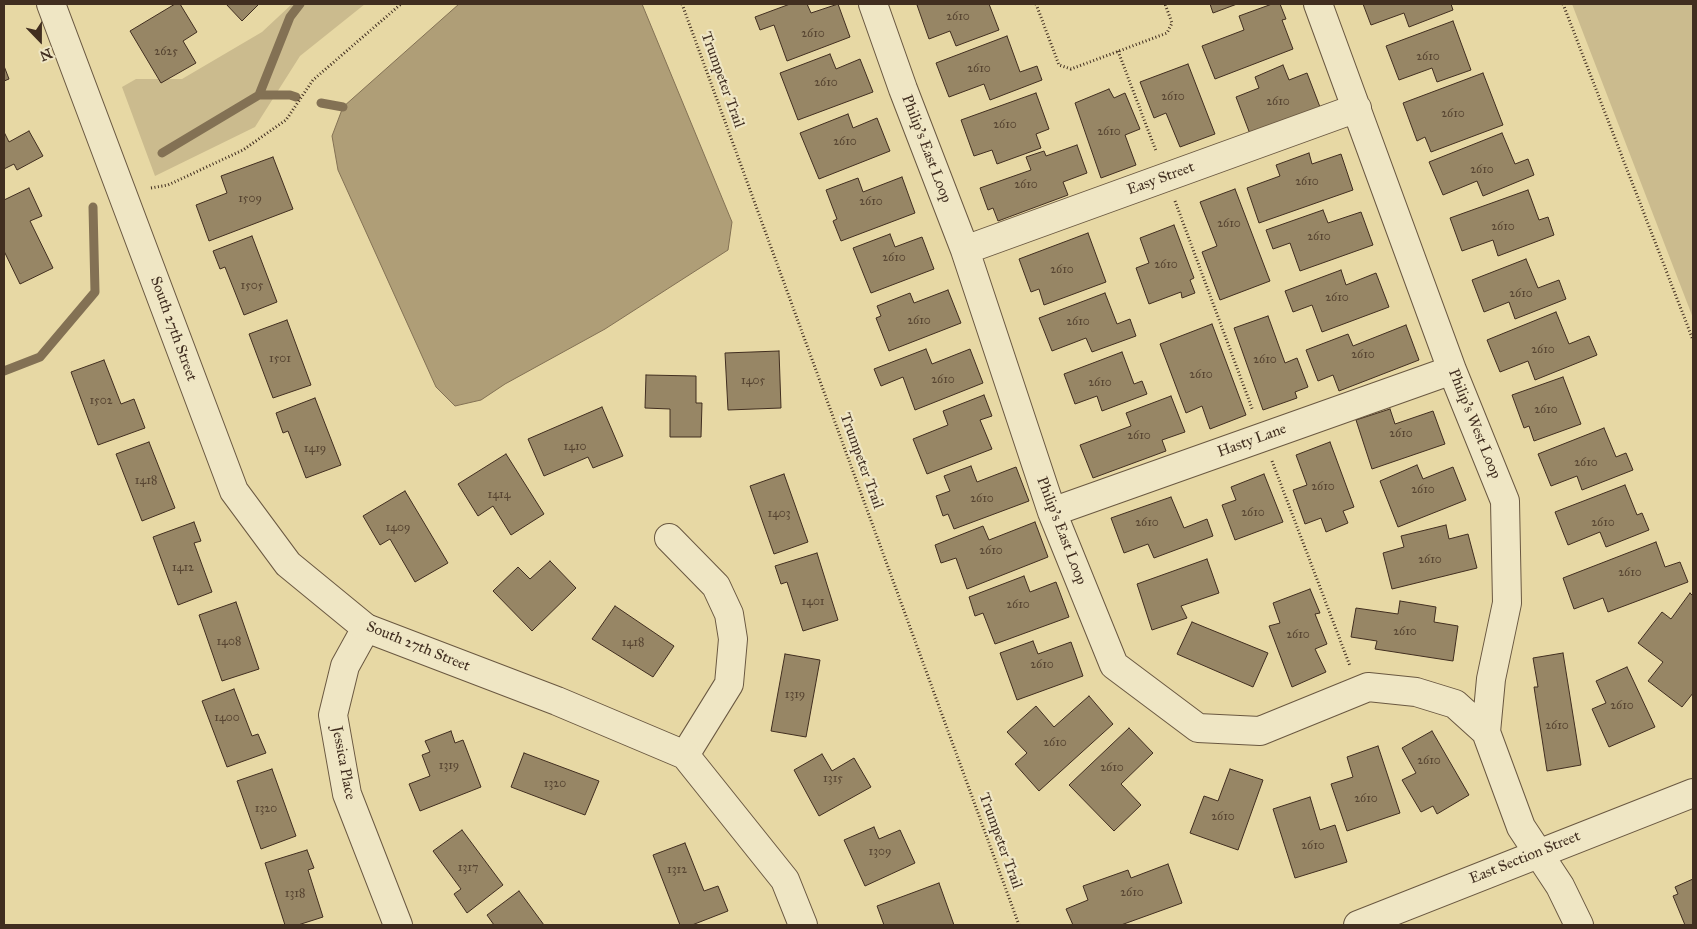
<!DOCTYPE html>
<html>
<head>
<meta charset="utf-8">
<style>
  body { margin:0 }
  #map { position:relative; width:1697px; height:929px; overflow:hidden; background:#e7d8a4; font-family:"IM FELL Great Primer",serif }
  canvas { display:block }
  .frame { position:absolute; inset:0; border:5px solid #412e20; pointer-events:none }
  .north { position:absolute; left:15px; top:15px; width:50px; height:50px; -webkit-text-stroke:4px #efe6c4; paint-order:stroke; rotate:158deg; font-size:14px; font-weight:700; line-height:20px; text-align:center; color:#412e20 }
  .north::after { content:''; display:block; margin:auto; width:18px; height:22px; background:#412e20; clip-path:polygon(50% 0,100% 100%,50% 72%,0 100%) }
</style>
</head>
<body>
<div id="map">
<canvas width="1697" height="929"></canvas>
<div class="frame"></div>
<div class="north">N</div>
</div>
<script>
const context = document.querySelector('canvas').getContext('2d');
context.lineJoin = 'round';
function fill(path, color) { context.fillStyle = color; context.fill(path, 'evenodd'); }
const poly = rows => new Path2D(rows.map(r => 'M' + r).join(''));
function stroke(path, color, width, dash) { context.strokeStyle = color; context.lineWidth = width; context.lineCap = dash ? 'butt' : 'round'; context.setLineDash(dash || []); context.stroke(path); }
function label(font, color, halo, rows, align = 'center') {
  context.font = font + ' "IM FELL Great Primer",serif'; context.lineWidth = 4.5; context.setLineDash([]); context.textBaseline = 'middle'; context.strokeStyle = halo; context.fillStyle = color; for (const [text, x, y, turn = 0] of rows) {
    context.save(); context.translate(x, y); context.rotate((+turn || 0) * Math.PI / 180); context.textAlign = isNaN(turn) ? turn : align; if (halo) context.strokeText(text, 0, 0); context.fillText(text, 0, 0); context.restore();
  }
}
const green = poly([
  [292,4,365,4,300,56,255,127,155,176,122,87,136,79,182,79,262,32],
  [1572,4,1693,4,1693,318]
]);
const water = poly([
  [459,4,642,4,732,222,728,250,605,329,505,384,481,400,455,406,436,387,338,170,332,136,343,107,459,4]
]);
const stream = poly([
  [259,95,290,95,296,97],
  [321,103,343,107],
  [162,153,259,95,290,17,300,4],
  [4,371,40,357,95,292,93,207]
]);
const building = poly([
  [175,4,180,4,197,32,183,41,196,63,161,83,130,31,175,4],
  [226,4,259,4,242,21,226,4],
  [790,4,807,4,811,13,838,4,850,37,787,61,774,25,760,30,755,17,790,4],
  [920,4,989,4,999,30,956,46,950,31,929,39,917,5,920,4],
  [1210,4,1237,4,1213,13,1210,4],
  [1272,4,1280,4,1286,19,1282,20,1293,49,1215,79,1202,46,1244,30,1239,16,1272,4],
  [1363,4,1451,4,1453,10,1409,27,1404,13,1371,25,1363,4],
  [1453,21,1471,70,1437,82,1432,68,1399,80,1386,46,1453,21],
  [1007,36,1020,72,1037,66,1042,80,990,100,984,84,949,97,936,63,1007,36],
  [830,54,836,69,860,59,873,92,798,120,780,73,830,54],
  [1188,64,1215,134,1180,147,1166,113,1154,118,1140,82,1188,64],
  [1283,65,1289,80,1307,73,1320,107,1250,134,1236,97,1259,88,1255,77,1283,65],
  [4,66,9,79,4,81,4,66],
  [1483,73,1503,125,1431,152,1425,137,1417,141,1403,103,1483,73],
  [1109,89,1114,98,1125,93,1140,129,1125,135,1136,165,1101,178,1075,103,1109,89],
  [1036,93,1049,129,1036,134,1041,148,997,164,992,150,974,156,961,120,1036,93],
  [848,114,853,128,877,118,890,151,819,179,800,133,848,114],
  [29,131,43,156,17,170,14,164,4,169,4,132,9,142,29,131],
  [1502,133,1515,164,1528,159,1534,175,1483,196,1477,181,1443,195,1429,162,1502,133],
  [1077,145,1087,173,1063,182,1068,195,998,221,993,208,988,210,980,188,1031,170,1026,157,1044,151,1046,156,1077,145],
  [1309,153,1312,164,1341,154,1353,190,1259,223,1247,188,1280,176,1276,165,1309,153],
  [273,157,293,209,209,241,196,205,227,193,221,176,273,157],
  [902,177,915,213,841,241,833,221,837,219,826,190,858,178,863,192,902,177],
  [29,188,42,216,30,221,53,268,20,284,4,251,4,200,29,188],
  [1235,189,1270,281,1220,300,1202,252,1217,246,1200,202,1235,189],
  [1528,190,1539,220,1548,217,1554,235,1498,256,1493,240,1462,251,1450,218,1528,190],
  [1323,210,1328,223,1361,212,1373,245,1300,271,1290,243,1273,249,1266,230,1323,210],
  [1174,225,1194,278,1190,280,1195,293,1182,298,1181,292,1149,304,1136,268,1149,263,1140,238,1174,225],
  [1088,233,1106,282,1044,305,1039,289,1031,292,1019,259,1088,233],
  [890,234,895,247,922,237,934,269,871,293,853,248,890,234],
  [252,236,277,302,244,315,225,267,220,269,213,251,252,236],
  [1526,259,1538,288,1559,280,1566,299,1515,319,1509,302,1484,312,1472,280,1526,259],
  [1341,270,1346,285,1376,273,1389,307,1322,332,1312,305,1293,312,1285,291,1341,270],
  [948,290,961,323,889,351,876,318,881,316,877,306,910,293,914,303,948,290],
  [1105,293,1117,324,1130,319,1136,336,1092,352,1086,338,1052,351,1039,318,1105,293],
  [1556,312,1569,344,1589,336,1597,355,1535,380,1528,361,1500,372,1487,340,1556,312],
  [1268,316,1285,363,1297,358,1308,387,1295,392,1297,398,1263,410,1234,328,1268,316],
  [287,320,311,385,273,398,249,334,287,320],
  [1212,324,1246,415,1210,429,1202,406,1186,413,1160,344,1212,324],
  [1406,325,1419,360,1339,391,1333,375,1318,381,1306,350,1348,334,1353,346,1406,325],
  [926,349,932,364,970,349,983,383,915,410,903,377,881,386,874,369,926,349],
  [779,351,781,408,728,410,725,353,779,351],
  [1122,352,1134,384,1142,381,1147,394,1102,411,1097,396,1075,404,1064,374,1122,352],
  [104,360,121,404,134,399,145,428,98,445,71,372,104,360],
  [646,375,696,376,696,403,702,403,701,437,670,437,670,409,645,408,646,375],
  [1563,377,1581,424,1534,441,1529,426,1524,428,1512,395,1563,377],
  [984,395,992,416,980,420,992,449,927,474,913,439,948,425,943,411,984,395],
  [1171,396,1185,432,1162,440,1166,451,1093,478,1080,445,1131,426,1126,413,1171,396],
  [315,398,341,465,306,478,288,431,283,433,276,413,315,398],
  [602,407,623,456,593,468,588,457,544,476,528,439,602,407],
  [1390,409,1395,424,1433,411,1445,444,1372,469,1356,420,1390,409],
  [1604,428,1616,457,1626,453,1633,470,1582,490,1577,476,1551,486,1538,454,1604,428],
  [149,442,175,508,142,521,116,454,149,442],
  [1330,442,1354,507,1343,511,1348,523,1326,532,1321,518,1305,524,1293,490,1307,485,1296,455,1330,442],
  [506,454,544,514,511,535,493,506,478,516,458,484,506,454],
  [1417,465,1423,479,1453,467,1466,500,1398,527,1380,481,1417,465],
  [971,466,977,482,1016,467,1029,501,954,529,948,514,943,516,936,496,950,491,944,476,971,466],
  [784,474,808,542,774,554,750,486,784,474],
  [1264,474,1283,522,1235,540,1222,505,1236,500,1231,487,1264,474],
  [1625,485,1637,515,1642,513,1649,530,1606,547,1600,532,1568,545,1555,512,1625,485],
  [405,491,448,563,415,582,390,539,380,545,363,516,405,491],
  [1171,497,1184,528,1207,519,1213,536,1154,558,1148,544,1124,553,1111,518,1171,497],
  [194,522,201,541,194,543,212,592,178,605,153,537,194,522],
  [1035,522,1048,557,967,589,956,558,941,563,935,545,983,526,989,540,1035,522],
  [1446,525,1449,539,1468,534,1477,568,1392,589,1383,553,1404,547,1401,536,1446,525],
  [1656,542,1665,567,1680,562,1688,582,1608,612,1603,598,1574,609,1563,578,1656,542],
  [817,553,838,620,803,631,787,582,781,584,775,566,817,553],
  [1207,559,1219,593,1181,606,1187,618,1152,630,1137,584,1207,559],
  [550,561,576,588,532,631,493,591,518,567,530,579,550,561],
  [1024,576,1030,592,1056,582,1069,617,995,644,983,613,975,616,969,597,1024,576],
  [1310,589,1320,613,1315,614,1327,644,1315,649,1326,672,1292,687,1269,626,1280,623,1273,603,1310,589],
  [1690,593,1693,596,1693,693,1682,707,1648,681,1663,662,1638,643,1662,612,1671,619,1690,593],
  [1400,601,1436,607,1434,622,1458,626,1453,661,1375,649,1377,641,1351,637,1356,608,1398,614,1400,601],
  [236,602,259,669,222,681,199,615,236,602],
  [615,606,674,646,653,677,592,639,615,606],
  [1192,622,1268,653,1253,687,1177,654,1192,622],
  [1033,641,1038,654,1071,642,1083,676,1017,700,1000,653,1033,641],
  [1563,653,1581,765,1547,771,1534,687,1538,687,1533,658,1563,653],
  [785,654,820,660,806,737,771,731,785,654],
  [1627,667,1655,727,1609,747,1592,709,1606,703,1596,681,1627,667],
  [234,689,252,736,258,734,266,753,227,767,202,701,234,689],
  [1089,696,1113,724,1039,791,1015,764,1027,753,1007,732,1036,706,1054,727,1089,696],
  [1129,728,1153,753,1121,784,1141,805,1114,831,1069,785,1129,728],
  [451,731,455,743,463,740,481,787,420,811,409,784,430,776,422,755,430,752,425,741,451,731],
  [1432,731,1469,795,1437,814,1433,806,1421,812,1402,780,1416,773,1402,748,1432,731],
  [1378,746,1400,813,1347,831,1331,784,1353,777,1347,757,1378,746],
  [524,753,599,781,585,815,511,787,524,753],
  [822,754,832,771,854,758,871,787,819,816,794,770,822,754],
  [272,769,296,836,261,849,237,781,272,769],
  [1230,769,1263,780,1238,850,1190,833,1204,796,1218,801,1230,769],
  [1310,797,1320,830,1335,825,1347,862,1295,878,1273,809,1310,797],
  [874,827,879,839,900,830,915,863,865,886,844,840,874,827],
  [462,830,503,885,467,913,454,894,461,889,433,851,462,830],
  [685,843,704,891,718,886,728,911,692,925,680,925,653,855,685,843],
  [307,850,314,868,308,870,323,917,298,925,285,925,265,863,307,850],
  [1168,864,1182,903,1121,925,1073,925,1066,909,1088,900,1083,886,1128,870,1131,878,1168,864],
  [1693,879,1693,925,1685,925,1673,896,1678,894,1675,887,1693,879],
  [939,883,954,925,884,925,877,906,939,883],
  [519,891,544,925,494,925,487,915,519,891]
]);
const path = poly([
  [682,4,1019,925],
  [1036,4,1059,65,1071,69,1167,33,1172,23,1165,4],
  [1563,4,1693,340],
  [1118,51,1156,151],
  [151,188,168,185,243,150,286,120,313,80,401,4],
  [1175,201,1253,411],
  [1272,461,1350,666]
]);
const minor = poly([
  [873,4,903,89,965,250,1052,512,1114,665,1198,728,1260,731,1368,687,1416,692,1455,704,1486,732],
  [1318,4,1452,370,1505,501,1507,603,1491,679,1486,732,1521,827,1560,886,1579,925],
  [965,250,1357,108],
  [1052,512,1452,370],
  [669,538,716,586,729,614,733,639,729,684,685,755],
  [366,628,345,666,333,715,347,794,398,925]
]);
const tertiary = poly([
  [51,4,234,491,288,564,366,628,557,701,685,755,785,880,803,925],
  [1358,925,1693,793]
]);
const numberNames = [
  ["2610",958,17],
  ["2610",813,34],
  ["2625",166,52],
  ["2610",1428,57],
  ["2610",979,69],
  ["2610",826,83],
  ["2610",1173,97],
  ["2610",1278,102],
  ["2610",1453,114],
  ["2610",1005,125],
  ["2610",1109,132],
  ["2610",845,142],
  ["2610",1482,170],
  ["2610",1307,182],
  ["2610",1026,185],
  ["1509",250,199],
  ["2610",871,202],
  ["2610",1229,224],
  ["2610",1503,227],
  ["2610",1319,237],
  ["2610",894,258],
  ["2610",1166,265],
  ["2610",1062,270],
  ["1505",252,286],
  ["2610",1521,294],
  ["2610",1337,298],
  ["2610",919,321],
  ["2610",1078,322],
  ["2610",1543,350],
  ["2610",1363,355],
  ["1501",280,359],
  ["2610",1265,360],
  ["2610",1201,375],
  ["2610",943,380],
  ["1405",753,381],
  ["2610",1100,383],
  ["1502",101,401],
  ["2610",1546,410],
  ["2610",1401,434],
  ["2610",1139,436],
  ["1410",575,447],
  ["1419",315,449],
  ["2610",1586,463],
  ["1418",146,481],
  ["2610",1323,487],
  ["2610",1423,490],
  ["1414",499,495],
  ["2610",982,499],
  ["2610",1253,513],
  ["1403",779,514],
  ["2610",1147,523],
  ["2610",1603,523],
  ["1409",398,528],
  ["2610",991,551],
  ["2610",1430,560],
  ["1412",183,568],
  ["2610",1630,573],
  ["1401",813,602],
  ["2610",1018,605],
  ["2610",1405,632],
  ["2610",1298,635],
  ["1408",229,642],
  ["1418",633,643],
  ["2610",1042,665],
  ["1319",795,695],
  ["2610",1622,706],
  ["1400",227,718],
  ["2610",1557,726],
  ["2610",1055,743],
  ["2610",1429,761],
  ["1319",449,766],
  ["2610",1112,768],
  ["1315",833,779],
  ["1320",555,784],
  ["2610",1366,799],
  ["1320",266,809],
  ["2610",1223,817],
  ["2610",1313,846],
  ["1309",880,852],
  ["1317",468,868],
  ["1312",677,870],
  ["2610",1132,893],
  ["1318",295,894]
];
const streetNames = [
  ["Trumpeter Trail",722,80,70],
  ["Philip's East Loop",926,149,69],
  ["Easy Street",1161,179,-20],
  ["South 27th Street",173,329,70],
  ["Philip's West Loop",1474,424,68],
  ["Hasty Lane",1252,441,-20],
  ["Trumpeter Trail",861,461,70],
  ["Philip's East Loop",1061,531,69],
  ["South 27th Street",418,647,22],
  ["Jessica Place",343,763,79],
  ["Trumpeter Trail",1000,841,70],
  ["East Section Street",1525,858,-22]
];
fill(green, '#cbbb8e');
fill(water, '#af9e77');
stroke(water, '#837154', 1);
stroke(stream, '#837154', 9);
fill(building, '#978665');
stroke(building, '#412e20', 1);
stroke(minor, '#6a5841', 30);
stroke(tertiary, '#6a5841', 30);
stroke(path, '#412e20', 3, [1, 2.5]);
stroke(minor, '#efe6c4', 28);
stroke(tertiary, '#efe6c4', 28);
label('12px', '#564431', null, numberNames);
label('15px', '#412e20', '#efe6c4', streetNames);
</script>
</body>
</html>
